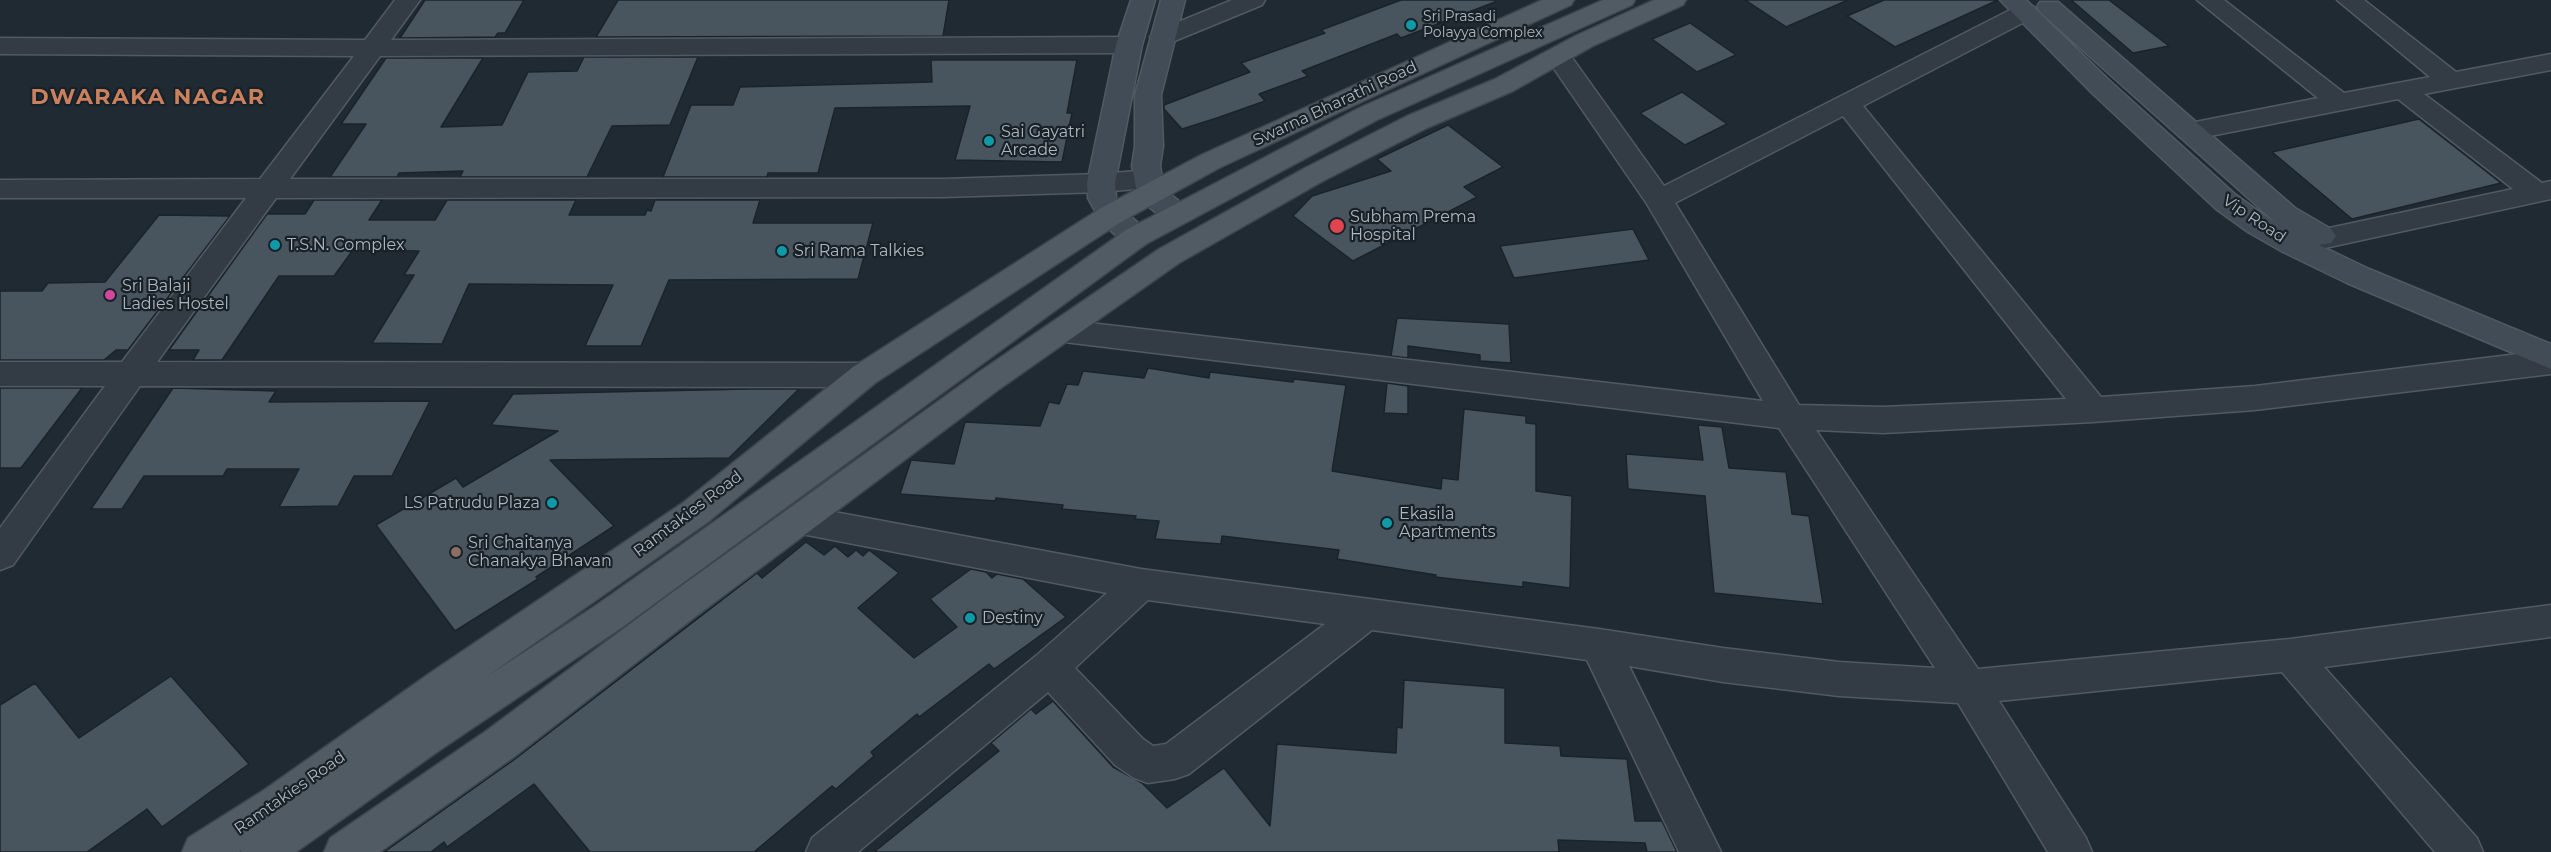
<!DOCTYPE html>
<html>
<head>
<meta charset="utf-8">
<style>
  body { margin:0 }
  canvas { display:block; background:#202a33 }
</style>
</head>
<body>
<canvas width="2551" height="852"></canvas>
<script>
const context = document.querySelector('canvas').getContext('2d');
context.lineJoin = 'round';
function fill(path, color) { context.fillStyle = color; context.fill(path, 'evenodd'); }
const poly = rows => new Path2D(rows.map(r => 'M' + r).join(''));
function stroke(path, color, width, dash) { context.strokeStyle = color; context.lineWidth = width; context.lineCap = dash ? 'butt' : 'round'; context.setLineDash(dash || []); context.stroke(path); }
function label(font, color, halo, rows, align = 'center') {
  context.font = font + ' Montserrat,sans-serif'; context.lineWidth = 4.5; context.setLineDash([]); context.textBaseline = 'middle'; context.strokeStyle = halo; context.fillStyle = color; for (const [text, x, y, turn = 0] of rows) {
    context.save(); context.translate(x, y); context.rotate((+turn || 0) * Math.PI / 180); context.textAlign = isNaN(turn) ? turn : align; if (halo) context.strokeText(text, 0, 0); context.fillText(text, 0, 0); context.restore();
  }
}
const building = poly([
  [425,0,524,0,505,33,498,33,495,37,400,38,425,0],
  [618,0,949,0,943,36,596,37,618,0],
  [1401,0,1495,0,1495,2,1401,38,1397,34,1302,71,1308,76,1259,94,1265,101,1217,118,1182,129,1164,109,1164,105,1250,72,1241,63,1325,33,1321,30,1401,0],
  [1745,0,1848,0,1786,27,1745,0],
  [1884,0,1998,0,1895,47,1847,16,1884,0],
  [2071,0,2109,0,2169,46,2133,53,2071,0],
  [1690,23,1736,55,1697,72,1652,39,1690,23],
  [584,57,698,57,670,125,612,126,587,177,460,177,463,171,399,173,397,177,330,177,366,124,341,124,386,58,483,58,441,127,502,125,528,72,577,71,584,57],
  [931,60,1077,60,1067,113,1072,113,1062,162,955,160,970,106,835,108,818,173,768,173,767,177,663,177,691,105,733,105,740,87,932,82,931,60],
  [1682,92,1727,124,1685,145,1640,113,1682,92],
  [2419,119,2501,183,2352,219,2272,152,2419,119],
  [1448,125,1503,167,1464,187,1477,197,1353,261,1293,216,1312,196,1391,171,1377,159,1448,125],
  [314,200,382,200,369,220,435,220,447,200,576,200,569,215,645,215,647,210,651,211,655,200,760,200,753,223,873,223,858,279,669,280,641,346,585,346,613,285,469,284,442,344,372,343,414,275,404,275,419,251,353,250,334,276,279,276,222,360,193,360,199,350,169,350,267,214,305,214,314,200],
  [159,215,230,216,128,350,116,350,104,360,0,360,0,291,42,291,48,283,105,282,159,215],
  [1633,229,1649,260,1514,278,1500,246,1633,229],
  [1397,318,1509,324,1511,363,1480,361,1480,355,1408,346,1408,358,1391,356,1397,318],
  [1148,368,1209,378,1210,372,1293,382,1294,379,1346,385,1332,471,1441,489,1442,478,1458,480,1464,409,1526,416,1526,423,1536,424,1536,491,1572,496,1570,588,1523,582,1523,587,1435,577,1436,575,1337,559,1339,550,1222,536,1221,544,1155,539,1159,521,1135,519,1136,516,1062,509,1063,505,996,498,995,501,900,494,911,460,954,464,965,422,1040,426,1049,402,1059,404,1067,384,1078,385,1083,371,1144,378,1148,368],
  [1387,383,1408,386,1408,414,1384,413,1387,383],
  [0,388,82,388,21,468,0,468,0,388],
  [173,388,276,391,269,402,430,401,392,476,354,476,338,506,279,507,299,469,227,469,223,476,144,476,122,509,91,509,173,388],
  [749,389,799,389,729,458,550,460,614,526,536,577,538,579,455,631,376,525,456,478,463,487,558,431,491,425,513,394,749,389],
  [1698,425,1722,427,1729,468,1786,472,1792,514,1809,516,1823,604,1714,593,1705,496,1628,489,1626,454,1703,460,1698,425],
  [806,542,824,555,835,546,848,557,856,550,863,556,869,550,899,573,858,608,914,658,957,627,930,599,971,569,986,572,992,578,997,574,1023,579,1066,617,994,669,989,664,919,717,917,714,871,752,874,756,836,789,832,786,754,852,590,852,534,784,447,847,444,842,431,852,384,852,515,759,757,573,762,578,806,542],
  [171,676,249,764,162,827,147,809,87,852,0,852,0,705,35,683,79,738,171,676],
  [1404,680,1505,688,1505,743,1560,746,1561,756,1627,759,1635,821,1662,821,1677,852,1647,852,1645,843,1558,840,1559,852,874,852,999,751,991,743,1031,709,1036,714,1053,701,1113,767,1142,783,1167,808,1224,768,1270,826,1277,744,1396,753,1397,727,1402,728,1404,680]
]);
const street = poly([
  [395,0,420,0,391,40,1129,37,1138,40,1142,45,1138,50,1129,53,380,56,290,179,943,179,1101,174,1148,170,1158,173,1162,179,1158,185,1148,188,1101,192,943,197,276,198,157,362,864,363,875,367,880,375,875,383,864,387,140,386,13,565,0,570,0,528,105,386,0,386,0,362,122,362,246,198,0,198,0,180,260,179,354,56,0,54,0,38,365,40,395,0],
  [1232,0,1265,0,1262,5,1172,42,1163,45,1154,42,1150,37,1154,32,1232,0],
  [2197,0,2224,0,2344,93,2430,77,2337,0,2364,0,2456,72,2551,54,2551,70,2424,94,2542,183,2551,181,2551,199,2325,248,2315,245,2310,238,2315,231,2513,189,2398,99,2190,140,2180,137,2176,131,2180,125,2318,98,2197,0],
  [2025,5,2034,7,2037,12,2034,17,1863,106,2101,397,2255,386,2551,350,2551,374,2255,410,2093,422,1883,433,1816,430,1978,669,2290,639,2551,605,2551,637,2324,667,2477,838,2483,852,2435,852,2282,672,1999,701,2086,838,2092,852,2048,852,1958,703,1839,696,1723,682,1629,666,1721,852,1679,852,1587,660,1372,630,1189,774,1175,779,1148,783,1134,778,1115,765,1048,692,858,852,806,852,812,838,1037,655,1107,593,802,534,790,530,785,520,790,510,802,506,1141,569,1599,629,1723,648,1839,662,1935,668,1779,428,1064,342,1053,339,1048,331,1053,323,1064,320,1763,401,1647,204,1546,57,1550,52,1559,49,1568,52,1664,186,2016,7,2025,5],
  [1843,116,2066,399,1883,407,1799,405,1675,203,1843,116],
  [1148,600,1325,624,1166,744,1153,746,1143,739,1075,668,1148,600]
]);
const secondary = poly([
  [1131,0,1155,0,1142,45,1115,183,1116,198,1122,209,1146,230,1151,237,1146,244,1136,247,1126,244,1101,222,1088,198,1087,183,1116,45,1131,0],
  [1161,0,1185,0,1161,95,1163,146,1160,166,1164,189,1186,207,1190,214,1186,221,1176,224,1166,221,1141,200,1137,193,1132,166,1135,146,1135,95,1161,0],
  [2000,0,2026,0,2111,82,2236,195,2268,218,2275,222,2040,12,2037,7,2040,2,2058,2,2295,208,2331,229,2336,236,2331,243,2319,245,2369,269,2551,344,2551,369,2347,283,2283,252,2248,232,2216,209,2093,94,2000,0]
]);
const primary = poly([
  [1542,0,1574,0,1571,5,1221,167,1121,222,875,383,708,522,486,677,598,604,1126,230,1359,108,1603,0,1635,0,1632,5,1377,120,1146,244,624,626,440,750,296,852,241,852,242,850,239,852,182,852,188,838,264,790,433,671,684,502,853,367,1101,208,1201,155,1542,0],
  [1654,0,1686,0,1683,5,1593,46,1513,91,1427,128,1323,181,1179,263,998,390,699,614,514,757,380,852,324,852,330,838,486,731,673,592,976,374,1159,249,1303,169,1407,116,1495,79,1575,36,1654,0]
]);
const markers = [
  [1411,25,6,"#0f9aa8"],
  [989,141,6,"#0f9aa8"],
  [1337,226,8,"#e0444e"],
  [275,245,6,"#0f9aa8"],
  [782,251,6,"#0f9aa8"],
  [110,295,6,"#d1479c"],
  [552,503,6,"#0f9aa8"],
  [1387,523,6,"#0f9aa8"],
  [456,552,6,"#8d6e63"],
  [970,618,6,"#0f9aa8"]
];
const farPoinames = [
  ["Sri Prasadi",1423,17],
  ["Polayya Complex",1423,33]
];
const streetNames = [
  ["Swarna Bharathi Road",1335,104,-25],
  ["Vip Road",2254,219,34],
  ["Ramtakies Road",688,514,-37],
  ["Ramtakies Road",290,793,-35]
];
const poiNames = [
  ["Sai Gayatri",1001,132],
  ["Arcade",1001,150],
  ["Subham Prema",1350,217],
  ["Hospital",1350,235],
  ["T.S.N. Complex",287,245],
  ["Sri Rama Talkies",794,251],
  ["Sri Balaji",122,286],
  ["Ladies Hostel",122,304],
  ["LS Patrudu Plaza",540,503,"right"],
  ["Ekasila",1399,514],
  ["Apartments",1399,532],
  ["Sri Chaitanya",468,543],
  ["Chanakya Bhavan",468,561],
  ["Destiny",982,618]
];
const districtNames = [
  ["DWARAKA NAGAR",148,98]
];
fill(building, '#48555f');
stroke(building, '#1b232a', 1.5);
stroke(street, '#505a62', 3);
stroke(secondary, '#505a62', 3);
stroke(primary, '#3c454e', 3);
fill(street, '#333c44');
fill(secondary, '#414c57');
fill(primary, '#515b64');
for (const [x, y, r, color] of markers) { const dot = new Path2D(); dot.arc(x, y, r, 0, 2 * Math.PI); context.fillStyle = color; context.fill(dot); stroke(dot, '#192128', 2); }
label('14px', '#adb7c1', '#192128', farPoinames, 'left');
label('16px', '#adb7c1', '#192128', streetNames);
label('16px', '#adb7c1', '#192128', poiNames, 'left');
context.letterSpacing = '1.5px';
label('bold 22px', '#cb815e', '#192128', districtNames);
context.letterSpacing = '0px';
</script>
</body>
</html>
